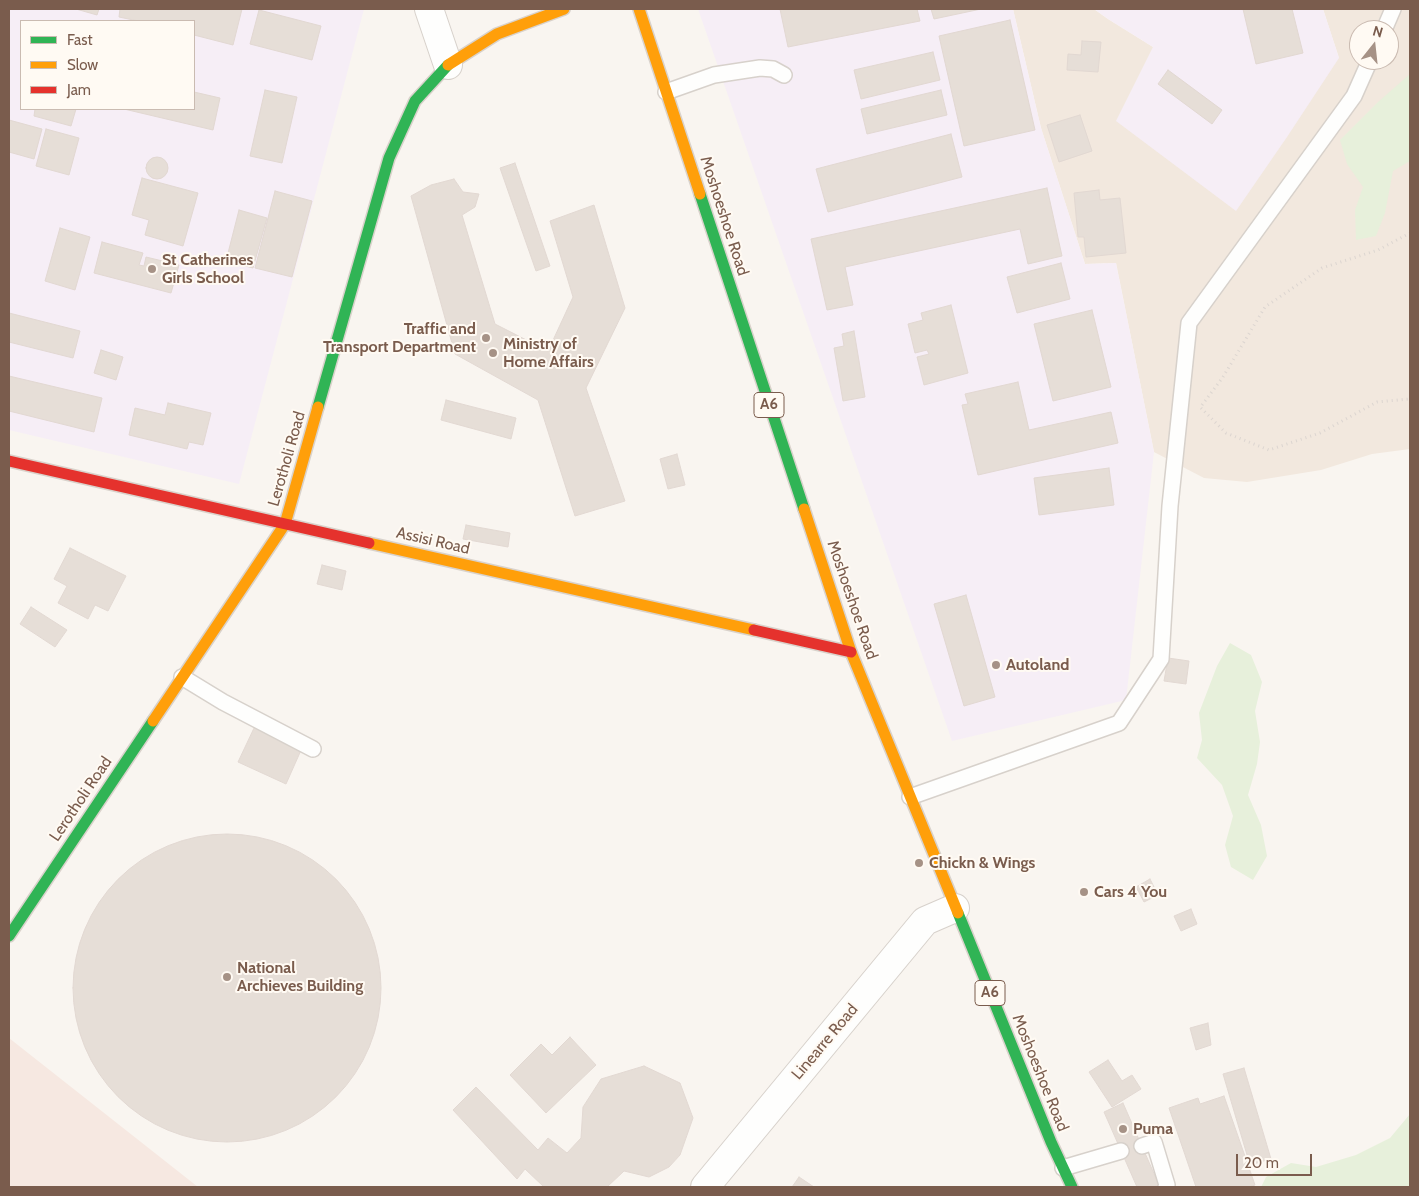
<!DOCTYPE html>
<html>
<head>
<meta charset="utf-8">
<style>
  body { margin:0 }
  #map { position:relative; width:1419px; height:1196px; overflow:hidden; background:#f9f5f0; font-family:Cabin,sans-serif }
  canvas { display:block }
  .frame { position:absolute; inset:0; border:10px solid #7a5c4d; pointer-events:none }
  .legend { position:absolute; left:20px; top:20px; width:175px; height:90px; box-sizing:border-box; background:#fffaf3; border:1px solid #cabbb1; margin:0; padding:6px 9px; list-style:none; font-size:15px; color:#7a5c4d }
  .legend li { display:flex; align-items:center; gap:10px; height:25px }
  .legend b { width:25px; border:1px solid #cabbb1 }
  .north { position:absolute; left:1349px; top:20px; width:50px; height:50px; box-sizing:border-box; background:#fffaf3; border:1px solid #cabbb1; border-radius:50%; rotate:16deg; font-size:14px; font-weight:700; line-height:20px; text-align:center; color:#7a5c4d }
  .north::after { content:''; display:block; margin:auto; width:18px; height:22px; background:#a69286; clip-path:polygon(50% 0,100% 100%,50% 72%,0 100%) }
  .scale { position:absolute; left:1236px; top:1154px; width:76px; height:22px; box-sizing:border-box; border:2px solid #7a5c4d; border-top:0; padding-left:6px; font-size:15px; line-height:18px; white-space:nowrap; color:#7a5c4d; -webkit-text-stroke:4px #fffaf3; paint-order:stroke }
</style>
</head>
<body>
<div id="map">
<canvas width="1419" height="1196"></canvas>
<div class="frame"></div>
<ul class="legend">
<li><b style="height:6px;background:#30b455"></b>Fast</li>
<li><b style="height:6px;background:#ff9f0a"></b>Slow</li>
<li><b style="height:6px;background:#e5322d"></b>Jam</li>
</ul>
<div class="north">N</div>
<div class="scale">20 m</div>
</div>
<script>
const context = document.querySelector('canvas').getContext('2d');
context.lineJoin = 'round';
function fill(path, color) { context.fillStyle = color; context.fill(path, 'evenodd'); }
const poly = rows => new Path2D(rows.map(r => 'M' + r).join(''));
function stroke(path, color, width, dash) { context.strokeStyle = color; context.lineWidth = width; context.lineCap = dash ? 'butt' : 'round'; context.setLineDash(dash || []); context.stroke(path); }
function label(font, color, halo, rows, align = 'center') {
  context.font = font + ' Cabin,sans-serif'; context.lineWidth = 4; context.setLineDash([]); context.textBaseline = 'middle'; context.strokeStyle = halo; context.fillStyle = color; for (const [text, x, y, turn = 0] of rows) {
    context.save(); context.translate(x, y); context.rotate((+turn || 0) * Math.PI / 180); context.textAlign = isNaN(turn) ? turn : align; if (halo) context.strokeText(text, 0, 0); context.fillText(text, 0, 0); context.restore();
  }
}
const residential = poly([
  [1013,9,1094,9,1108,19,1153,47,1339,58,1323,9,1410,9,1410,449,1372,454,1321,470,1247,482,1204,478,1154,452,1116,263,1085,264,1041,128],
  [1359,30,1389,30,1389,60,1359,60]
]);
const commercial = poly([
  [9,1038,198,1187,9,1187]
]);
const education = poly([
  [9,9,364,9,239,484,9,430],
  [21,21,194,21,194,109,21,109],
  [698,9,1013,9,1041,128,1085,264,1116,263,1154,452,1126,700,952,741],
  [1094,9,1323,9,1339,58,1287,137,1236,211,1116,121,1153,47,1108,19]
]);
const green = poly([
  [1410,74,1410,161,1393,171,1385,213,1376,236,1356,240,1355,210,1363,187,1347,164,1340,140,1378,102],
  [1230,643,1251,655,1262,682,1255,711,1260,742,1257,764,1248,795,1261,825,1267,856,1253,880,1231,867,1225,845,1233,816,1222,785,1197,758,1202,740,1199,713,1217,666],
  [1410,1114,1410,1187,1261,1187,1266,1177,1291,1163,1316,1167,1356,1155,1390,1138]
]);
const building = poly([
  [76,9,99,9,97,15,76,9],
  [120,9,242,9,233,45,194,35,194,21,138,21,119,17,120,9],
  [780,9,917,9,920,21,788,47,780,9],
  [931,9,981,9,934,19,931,9],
  [1243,9,1292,9,1303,53,1256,64,1243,9],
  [259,10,321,26,312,60,250,44,259,10],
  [1010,20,1035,130,964,146,939,36,1010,20],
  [1082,41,1101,42,1098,72,1067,70,1068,54,1081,55,1082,41],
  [933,52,940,80,861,99,854,70,933,52],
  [1168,70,1222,110,1212,124,1158,84,1168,70],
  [265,90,297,97,282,163,250,156,265,90],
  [941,90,947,115,867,134,861,109,941,90],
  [194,92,220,98,213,130,124,109,194,109,194,92],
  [35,109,76,109,71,126,34,116,35,109],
  [1080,115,1092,151,1059,162,1047,125,1080,115],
  [9,120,42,129,34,159,9,152,9,120],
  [46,129,79,138,69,175,36,166,46,129],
  [951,134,962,177,828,212,816,169,951,134],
  '146 168a11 11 0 1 1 22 0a11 11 0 1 1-22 0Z',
  [515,163,550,266,536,271,500,168,515,163],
  [142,178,198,193,183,246,145,235,149,220,132,215,142,178],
  [454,179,463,192,479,194,475,207,462,215,495,324,548,351,573,297,550,221,594,205,625,308,586,388,625,501,575,516,538,400,455,354,411,196,431,185,454,179],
  [1047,188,1062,256,1028,264,1020,229,845,267,853,305,827,310,811,239,1047,188],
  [1099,190,1100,200,1120,198,1126,253,1086,257,1084,237,1078,237,1074,193,1099,190],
  [275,191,312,201,292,277,255,268,275,191],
  [239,210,267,218,253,268,226,261,239,210],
  [60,228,90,237,75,290,45,281,60,228],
  [102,242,143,253,139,265,144,266,146,257,179,265,171,293,94,273,102,242],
  [1061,263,1070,299,1017,313,1007,277,1061,263],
  [951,305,968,373,924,385,917,357,929,354,927,350,915,353,908,324,923,320,921,313,951,305],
  [1092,310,1111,387,1053,401,1034,324,1092,310],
  [9,313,80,331,73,358,9,342,9,313],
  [854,331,865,397,843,401,834,348,844,346,842,334,854,331],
  [101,350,123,357,116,380,94,373,101,350],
  [9,376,102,398,94,432,9,411,9,376],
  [1018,382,1029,430,1111,412,1118,443,978,475,962,405,968,404,965,394,1018,382],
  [446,400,516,418,511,439,441,420,446,400],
  [168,403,211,413,203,445,189,442,187,449,129,435,135,408,165,415,168,403],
  [677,454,685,485,668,489,660,459,677,454],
  [1109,468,1114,505,1039,515,1034,478,1109,468],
  [466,525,510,533,508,547,463,539,466,525],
  [70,548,126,576,108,611,95,605,88,619,58,603,67,586,54,579,70,548],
  [322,565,346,571,342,590,317,584,322,565],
  [966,595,995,697,964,706,934,604,966,595],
  [31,607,67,630,55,647,20,624,31,607],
  [1168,658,1189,661,1186,684,1164,681,1168,658],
  [255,726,302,748,286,784,238,762,255,726],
  '73 988a154 154 0 1 1 308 0a154 154 0 1 1-308 0Z',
  [1150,879,1158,895,1144,902,1136,887,1150,879],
  [1191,909,1197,924,1181,931,1174,916,1191,909],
  [1208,1023,1211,1045,1196,1050,1190,1028,1208,1023],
  [570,1037,596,1065,546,1113,510,1075,541,1044,552,1055,570,1037],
  [1108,1060,1122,1081,1132,1075,1141,1089,1112,1107,1089,1072,1108,1060],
  [644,1066,680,1083,693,1118,680,1155,669,1167,649,1177,624,1171,607,1187,544,1187,525,1169,517,1179,453,1110,476,1087,538,1150,548,1138,567,1153,581,1138,583,1107,601,1079,644,1066],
  [1244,1068,1271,1159,1250,1165,1223,1074,1244,1068],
  [1224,1096,1255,1185,1249,1187,1196,1187,1169,1108,1198,1098,1200,1104,1224,1096],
  [1123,1103,1159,1185,1154,1187,1137,1187,1104,1112,1123,1103],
  [799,1177,814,1187,792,1187,799,1177]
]);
const path = poly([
  [1202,405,1223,377,1265,307,1322,268,1378,250,1410,233],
  [1201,408,1226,433,1269,450,1320,433,1377,402,1409,399,1410,400]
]);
const lane = poly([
  [1384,30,1393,9],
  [666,92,714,75,760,68,773,69,784,75],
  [182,677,223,702,313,749],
  [910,797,1119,723,1161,659,1170,506,1189,323,1354,96,1370,60],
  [1142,1146,1154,1142,1167,1185,1166,1187],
  [1063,1168,1121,1151]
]);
const street = poly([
  [429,9,448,65],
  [705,1187,925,921,955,908]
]);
const fast = poly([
  [700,194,804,509],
  [318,407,389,158,415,101,448,65],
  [958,913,1051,1142,1072,1187],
  [9,936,153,721]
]);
const slow = poly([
  [639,9,700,194],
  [448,65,497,34,564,9],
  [804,509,851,652,958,913],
  [369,543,754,630],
  [153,721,285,524,318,407]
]);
const jam = poly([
  [9,461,369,543],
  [754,630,851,652]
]);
const markers = [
  [152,269,5,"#a69286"],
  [486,338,5,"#a69286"],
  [493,353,5,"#a69286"],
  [996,665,5,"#a69286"],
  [919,863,5,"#a69286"],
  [1084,892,5,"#a69286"],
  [227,977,5,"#a69286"],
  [1123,1129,5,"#a69286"]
];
const shields = [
  [769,405,30],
  [990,993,30]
];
const shieldNames = [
  ["A6",769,405],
  ["A6",990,993]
];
const streetNames = [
  ["Moshoeshoe Road",724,216,72],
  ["Lerotholi Road",287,459,-74],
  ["Assisi Road",433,541,13],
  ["Moshoeshoe Road",852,600,71],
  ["Lerotholi Road",81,799,-56],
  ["Linearre Road",825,1042,-50],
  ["Moshoeshoe Road",1040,1073,68]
];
const poiNames = [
  ["St Catherines",162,260],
  ["Girls School",162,278],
  ["Traffic and",476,329,"right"],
  ["Transport Department",476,347,"right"],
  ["Ministry of",503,344],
  ["Home Affairs",503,362],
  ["Autoland",1006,665],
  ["Chickn & Wings",929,863],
  ["Cars 4 You",1094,892],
  ["National",237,968],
  ["Archieves Building",237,986],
  ["Puma",1133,1129]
];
fill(residential, '#f2e8de');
fill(commercial, '#f6e8e1');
fill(education, '#f6eef6');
fill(green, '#e7f0db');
fill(building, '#e6ded7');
stroke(building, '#e2d8d2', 1);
stroke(lane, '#d7d1cb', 18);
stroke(street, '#d7d1cb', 30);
stroke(fast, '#d9d2cb', 14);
stroke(slow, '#d9d2cb', 14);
stroke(jam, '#d9d2cb', 14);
stroke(path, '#dcd5d0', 3, [1, 4]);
stroke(lane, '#fefefd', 15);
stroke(street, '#fefefd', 28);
stroke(fast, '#30b455', 11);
stroke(slow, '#ff9f0a', 11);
stroke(jam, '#e5322d', 11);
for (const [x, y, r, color] of markers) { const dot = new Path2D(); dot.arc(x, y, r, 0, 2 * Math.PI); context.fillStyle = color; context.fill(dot); stroke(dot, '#fffaf3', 2); }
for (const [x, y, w] of shields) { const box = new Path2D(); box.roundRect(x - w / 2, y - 12.5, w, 25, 4); context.fillStyle = '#fffaf3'; context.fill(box); stroke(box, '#7a5c4d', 1); }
label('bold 15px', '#7a5c4d', null, shieldNames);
label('16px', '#7a5c4d', '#fffaf3', streetNames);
label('bold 16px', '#7a5c4d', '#fffaf3', poiNames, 'left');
</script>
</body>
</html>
